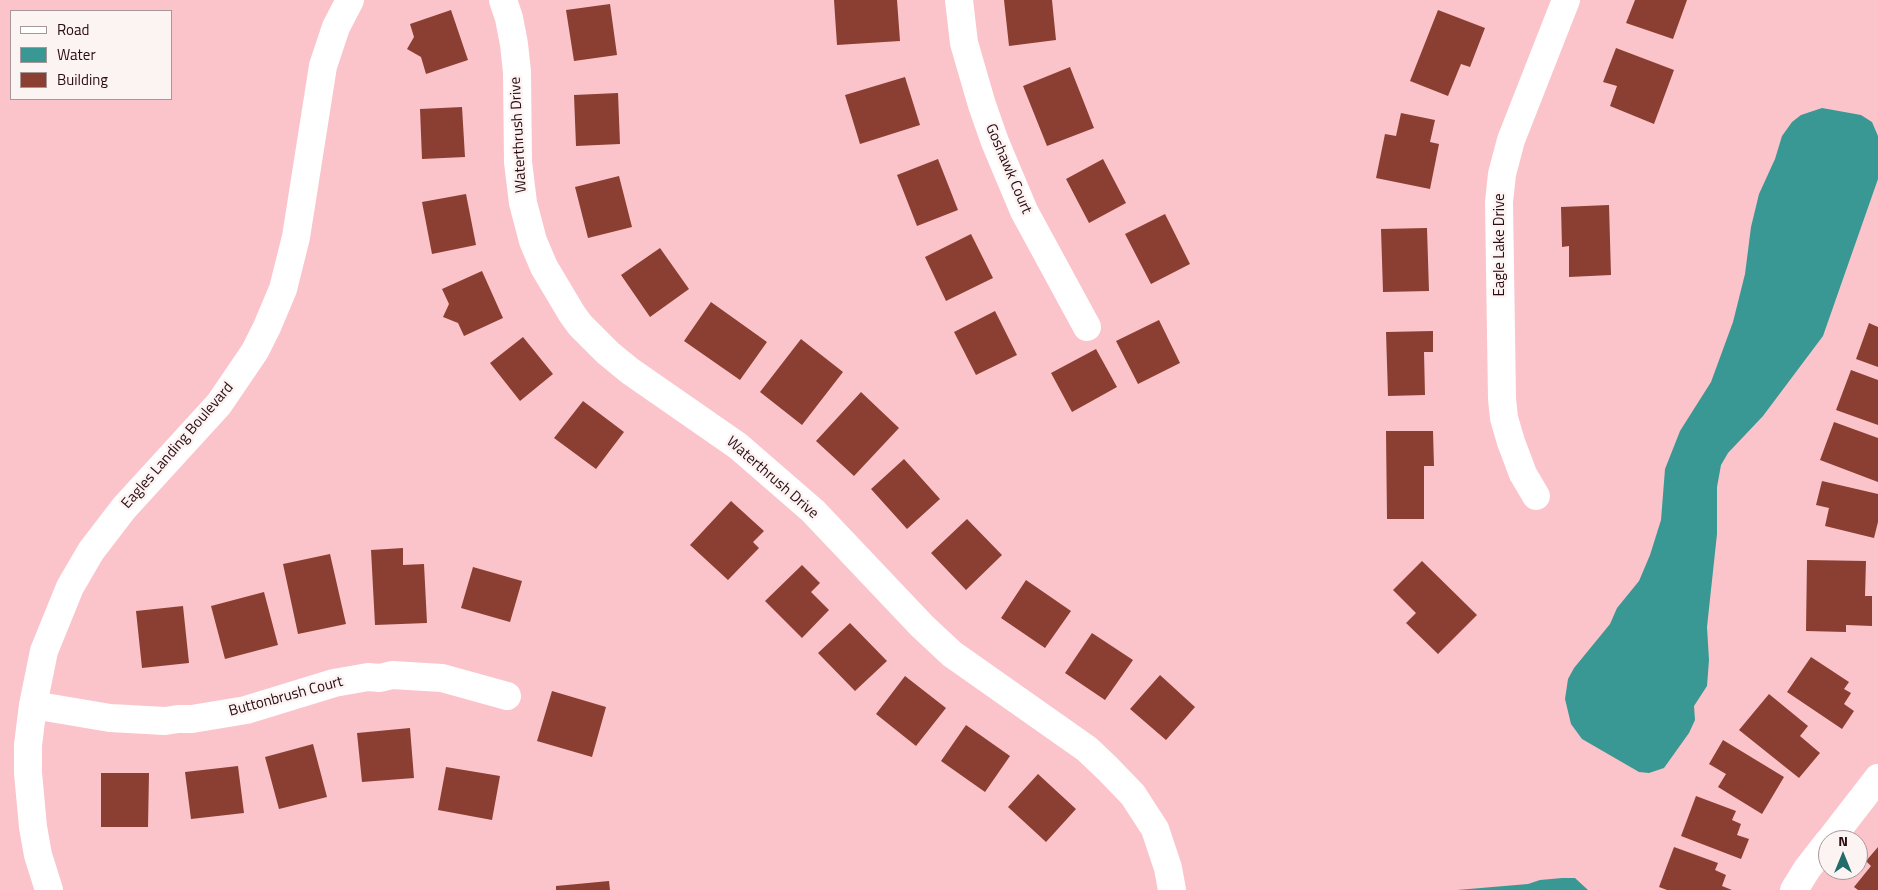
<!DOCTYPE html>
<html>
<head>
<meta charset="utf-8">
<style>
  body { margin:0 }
  #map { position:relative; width:1878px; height:890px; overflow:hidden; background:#fbc4ca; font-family:"Titillium Web",sans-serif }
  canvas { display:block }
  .legend { position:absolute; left:10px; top:10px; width:162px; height:90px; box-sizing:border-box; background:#fcf3f3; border:1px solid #a89799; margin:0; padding:6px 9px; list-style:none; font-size:15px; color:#2b0c12 }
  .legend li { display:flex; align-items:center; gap:10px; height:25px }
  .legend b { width:25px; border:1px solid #a89799 }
  .north { position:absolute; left:1818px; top:830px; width:50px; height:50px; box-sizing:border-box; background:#fcf3f3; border:1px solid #a89799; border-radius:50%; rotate:0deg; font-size:14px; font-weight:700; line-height:20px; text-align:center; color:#2b0c12 }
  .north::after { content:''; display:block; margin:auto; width:18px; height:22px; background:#226d6b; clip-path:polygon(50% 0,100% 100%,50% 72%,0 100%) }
</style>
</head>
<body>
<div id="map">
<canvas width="1878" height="890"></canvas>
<ul class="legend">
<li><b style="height:6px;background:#fff"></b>Road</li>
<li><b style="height:14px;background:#399894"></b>Water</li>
<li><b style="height:14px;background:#8a3f32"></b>Building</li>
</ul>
<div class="north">N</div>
</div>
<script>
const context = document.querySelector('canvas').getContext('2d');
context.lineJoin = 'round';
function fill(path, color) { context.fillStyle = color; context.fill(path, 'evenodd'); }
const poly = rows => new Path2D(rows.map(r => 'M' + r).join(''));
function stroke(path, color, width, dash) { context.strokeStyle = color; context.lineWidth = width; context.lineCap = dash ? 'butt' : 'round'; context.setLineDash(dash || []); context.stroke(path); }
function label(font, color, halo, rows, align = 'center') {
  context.font = font + ' "Titillium Web",sans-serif'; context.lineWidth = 5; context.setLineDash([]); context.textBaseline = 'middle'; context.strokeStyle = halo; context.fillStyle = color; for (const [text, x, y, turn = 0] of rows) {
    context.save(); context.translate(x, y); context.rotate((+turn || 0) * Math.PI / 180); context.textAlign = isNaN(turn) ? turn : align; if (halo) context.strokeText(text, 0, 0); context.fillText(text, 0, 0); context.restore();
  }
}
const water = poly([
  [1822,108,1861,115,1872,122,1878,136,1878,179,1823,336,1763,416,1728,453,1721,465,1717,487,1717,534,1707,627,1709,660,1707,686,1694,706,1695,720,1689,733,1664,768,1649,773,1639,772,1582,739,1571,724,1565,699,1568,679,1574,668,1610,624,1617,608,1639,581,1650,555,1661,520,1665,469,1680,431,1711,382,1733,322,1745,274,1751,227,1759,194,1775,159,1782,136,1792,122,1801,115],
  [1562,878,1575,878,1588,890,1457,890,1528,884,1540,880]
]);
const building = poly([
  [834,0,897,0,900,41,837,45],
  [1004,0,1052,0,1056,40,1009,46],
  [1635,0,1687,0,1673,39,1626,23],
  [610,4,617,55,574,61,566,10],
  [451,10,468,60,426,74,421,57,407,49,414,37,410,24],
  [1438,10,1485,28,1470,67,1461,64,1448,96,1410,81],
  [1616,48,1674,70,1654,124,1610,106,1617,86,1603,82],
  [1070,67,1094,128,1047,146,1023,86],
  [905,77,920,125,860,144,845,95],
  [618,93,620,144,576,146,574,95],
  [462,107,465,157,422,159,420,109],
  [1401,113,1435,120,1430,142,1439,144,1430,189,1376,178,1385,134,1396,136],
  [938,159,958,210,917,226,897,175],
  [1103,159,1126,203,1089,223,1066,179],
  [619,176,632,227,588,238,575,187],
  [466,194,476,245,432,254,422,202],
  [1609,205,1611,275,1569,277,1569,246,1562,247,1561,207],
  [1165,214,1190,264,1151,284,1125,234],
  [1427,228,1429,291,1383,292,1381,229],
  [971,234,993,278,946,301,925,257],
  [660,248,689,289,650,317,621,275],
  [482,271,503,318,464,336,458,323,443,317,449,304,442,289],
  [711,302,767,342,740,380,684,341],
  [995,311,1017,355,976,375,954,332],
  [1159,320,1180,363,1138,384,1116,341],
  [1869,323,1878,327,1878,367,1856,359],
  [1433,331,1433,352,1424,352,1425,395,1388,396,1386,332],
  [523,337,553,374,520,401,490,363],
  [801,339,843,372,802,425,760,392],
  [1096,349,1117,387,1072,412,1051,373],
  [1851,370,1878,380,1878,425,1836,410],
  [861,392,899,428,854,476,816,441],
  [583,401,624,432,596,469,554,438],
  [1834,422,1878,438,1878,482,1820,460],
  [1386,431,1433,431,1434,466,1424,466,1424,519,1387,519],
  [904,459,940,499,907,529,871,489],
  [1822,481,1878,494,1878,522,1874,538,1825,526,1829,508,1816,505],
  [731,501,764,531,753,542,759,548,728,580,690,545],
  [967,519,1002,555,966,590,931,553],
  [403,548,403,565,424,564,427,623,375,625,371,550],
  [330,554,346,624,298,634,283,564],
  [1807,560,1866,561,1865,596,1872,596,1872,626,1846,625,1846,632,1806,631],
  [1422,561,1477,615,1438,654,1406,623,1416,613,1393,590],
  [802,565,820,583,811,592,829,610,802,638,765,601],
  [473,567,522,581,510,622,461,608],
  [1026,580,1071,611,1045,648,1001,618],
  [264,592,278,645,225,659,211,606],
  [183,606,189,663,142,668,136,611],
  [850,623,887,661,855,691,818,653],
  [1092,633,1133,660,1105,700,1065,673],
  [1811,657,1849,682,1844,689,1851,693,1844,704,1854,711,1842,729,1787,692],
  [1160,675,1195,707,1166,740,1130,709],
  [905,676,946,708,916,746,876,714],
  [552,691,606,707,592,757,537,741],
  [1769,694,1808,726,1800,736,1820,753,1799,778,1739,730],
  [966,725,1010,756,985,792,941,761],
  [410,728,414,778,362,782,357,733],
  [1723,740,1784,777,1762,814,1718,787,1726,774,1709,764],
  [313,744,327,797,279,809,265,757],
  [238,766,244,813,191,819,185,772],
  [446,767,500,776,492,820,438,810],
  [101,773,149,773,148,827,101,827],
  [1038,774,1076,809,1046,842,1008,807],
  [1696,796,1736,811,1732,820,1741,824,1737,835,1749,839,1741,859,1681,836],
  [1674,847,1718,863,1715,870,1726,875,1722,886,1732,890,1667,890,1659,887],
  [1878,847,1878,890,1858,890,1854,887,1871,866,1866,861],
  [609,881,610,890,556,890,556,886]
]);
const minor = poly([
  [503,0,509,18,514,44,517,72,518,162,523,203,533,241,544,267,572,314,580,325,608,353,630,371,738,446,813,511,922,626,952,654,1087,749,1108,769,1133,795,1155,829,1168,868,1172,890],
  [959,0,964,43,982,105,995,142,1024,211,1087,327],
  [1536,496,1523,474,1511,442,1504,418,1502,399,1499,202,1502,174,1511,140,1566,0],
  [33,705,110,718,165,721,178,719,192,719,246,710,334,683,368,677,380,678,392,675,442,678,507,696],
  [1830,840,1878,778],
  [49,890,38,855,33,827,28,773,28,745,33,705,44,651,70,587,91,551,124,508,219,404,255,351,267,327,283,289,296,237,323,66,336,27,350,0],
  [1794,890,1807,869,1828,842]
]);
const streetNames = [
  ["Waterthrush Drive",519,135,-93],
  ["Goshawk Court",1008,169,67],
  ["Eagle Lake Drive",1500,245,-90],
  ["Eagles Landing Boulevard",178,446,-49],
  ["Waterthrush Drive",772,478,41],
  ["Buttonbrush Court",286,697,-15]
];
fill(water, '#399894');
fill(building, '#8a3f32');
stroke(minor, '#fff', 28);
label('15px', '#2b0c12', '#fcf3f3', streetNames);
</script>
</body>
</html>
